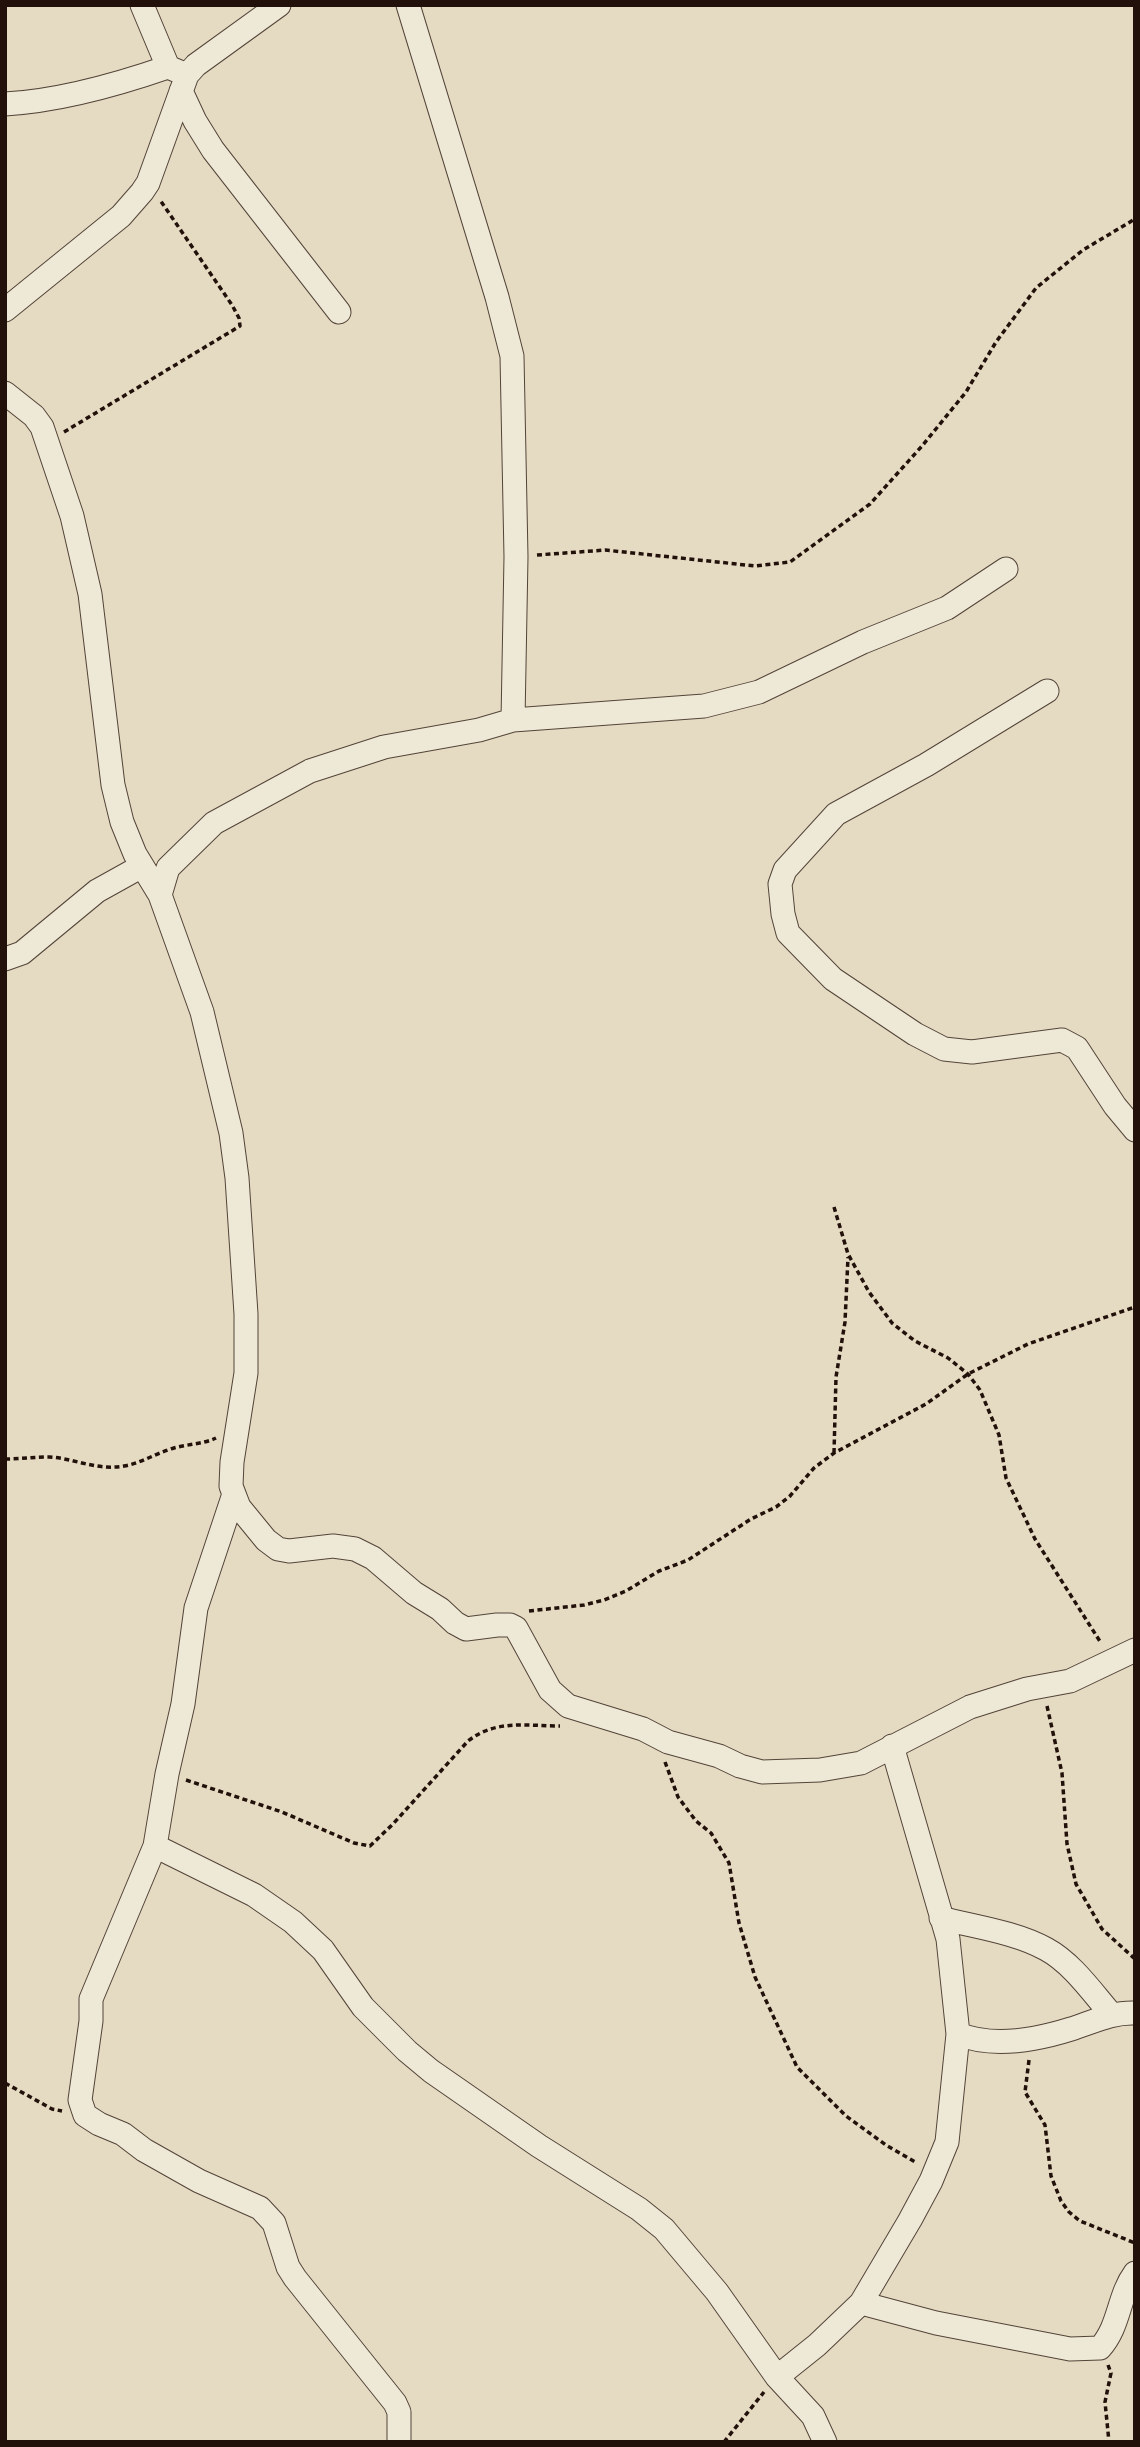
<!DOCTYPE html>
<html>
<head>
<meta charset="utf-8">
<style>
  body { margin:0 }
  #map { position:relative; width:1140px; height:2447px; overflow:hidden; background:#e5dbc2; font-family:"IM FELL French Canon",serif }
  canvas { display:block }
  .frame { position:absolute; inset:0; border:7px solid #22110a; pointer-events:none }
</style>
</head>
<body>
<div id="map">
<canvas width="1140" height="2447"></canvas>
<div class="frame"></div>
</div>
<script>
const c = document.querySelector('canvas').getContext('2d');
c.lineJoin = 'round';
function trace(path, color, width, dash) { c.strokeStyle = color; c.lineWidth = width; c.lineCap = dash ? 'butt' : 'round'; c.setLineDash(dash || []); c.stroke(path); }
const path = new Path2D(`
  M64,432L240,326L239,318L232,305L160,200
  M537,555L605,550L755,566L790,562L870,504L922,446L966,392L996,342L1036,288L1083,250L1135,219
  M834,1207L848,1254L869,1292L892,1323L915,1341L948,1358L968,1374L980,1390L999,1435L1006,1478L1035,1539L1101,1643
  M834,1453L836,1377L845,1322L848,1257
  M5,1459C20,1459 34,1457 49,1457C74,1458 96,1471 124,1466C142,1463 156,1453 174,1448C188,1444 204,1444 216,1438
  M529,1611L584,1605L604,1600L626,1591L659,1571L688,1560L751,1519L776,1507L790,1496L814,1468L834,1453L926,1404L968,1374L1028,1344L1135,1307
  M1047,1706L1062,1773L1067,1844L1076,1884L1102,1929L1135,1959
  M665,1762L678,1797L696,1821L711,1833L729,1863L739,1923L755,1977L797,2067L846,2116L886,2145L917,2163
  M186,1780L282,1812L354,1843L370,1846L393,1824L468,1741C496,1719 527,1726 560,1726
  M1029,2060L1025,2092L1045,2125L1051,2176L1061,2201L1069,2212L1080,2221L1135,2243
  M5,2083L52,2109L62,2111
  M1108,2365L1111,2373L1105,2402L1109,2442
  M724,2442L764,2392`);
const street = new Path2D(`
  M142,5L168,67
  M408,5L497,297L512,356L516,557L513,720
  M181,91L195,121L213,150L339,312
  M5,104C60,101 116,85 168,67L187,75
  M5,310L121,216L142,192L148,183L187,75L196,65L279,5
  M5,393L34,416L42,427L72,516L90,594L113,785L122,822L135,854L160,895L202,1012L231,1133L237,1178L246,1314V1373L232,1462L231,1486L234,1494L239,1507L266,1540L278,1549L289,1551L333,1546L355,1549L373,1558L414,1593L440,1609L455,1623L466,1629L497,1625H510L516,1628L550,1690L568,1706L643,1729L668,1742L719,1756L740,1766L762,1772L820,1770L861,1763L970,1707L1027,1689L1070,1681L1135,1650
  M1047,691L926,765L836,814L785,870L780,884L783,914L788,933L833,979L915,1034L944,1049L972,1052L1062,1040L1077,1048L1115,1106L1135,1130
  M160,895L168,868L214,823L310,771L384,747L479,730L513,720L704,706L759,692L863,642L947,608L1006,569
  M5,959L22,953L97,891L142,866
  M234,1494L196,1608L183,1704L167,1774L155,1846L91,1999V2021L80,2100L85,2115L99,2124L123,2134L144,2150L199,2181L260,2208L274,2223L288,2267L295,2278L395,2403L399,2412V2442
  M155,1846L254,1895L293,1922L323,1950L363,2007L407,2051L431,2071L539,2146L639,2209L664,2229L717,2292L777,2377L813,2416L825,2442
  M941,1918C975,1927 1015,1932 1046,1949C1072,1963 1092,1992 1111,2014
  M958,2034C993,2048 1036,2040 1071,2029C1093,2022 1112,2012 1135,2013
  M861,2303L936,2323L1070,2349L1100,2348C1120,2326 1118,2296 1135,2273
  M777,2377L817,2345L861,2303L910,2220L931,2181L947,2142L958,2034L948,1939L892,1746`);
trace(street, '#534438', 25);
trace(path, '#22110a', 3.5, [5, 3.5]);
trace(street, '#eee8d7', 23);
</script>
</body>
</html>
